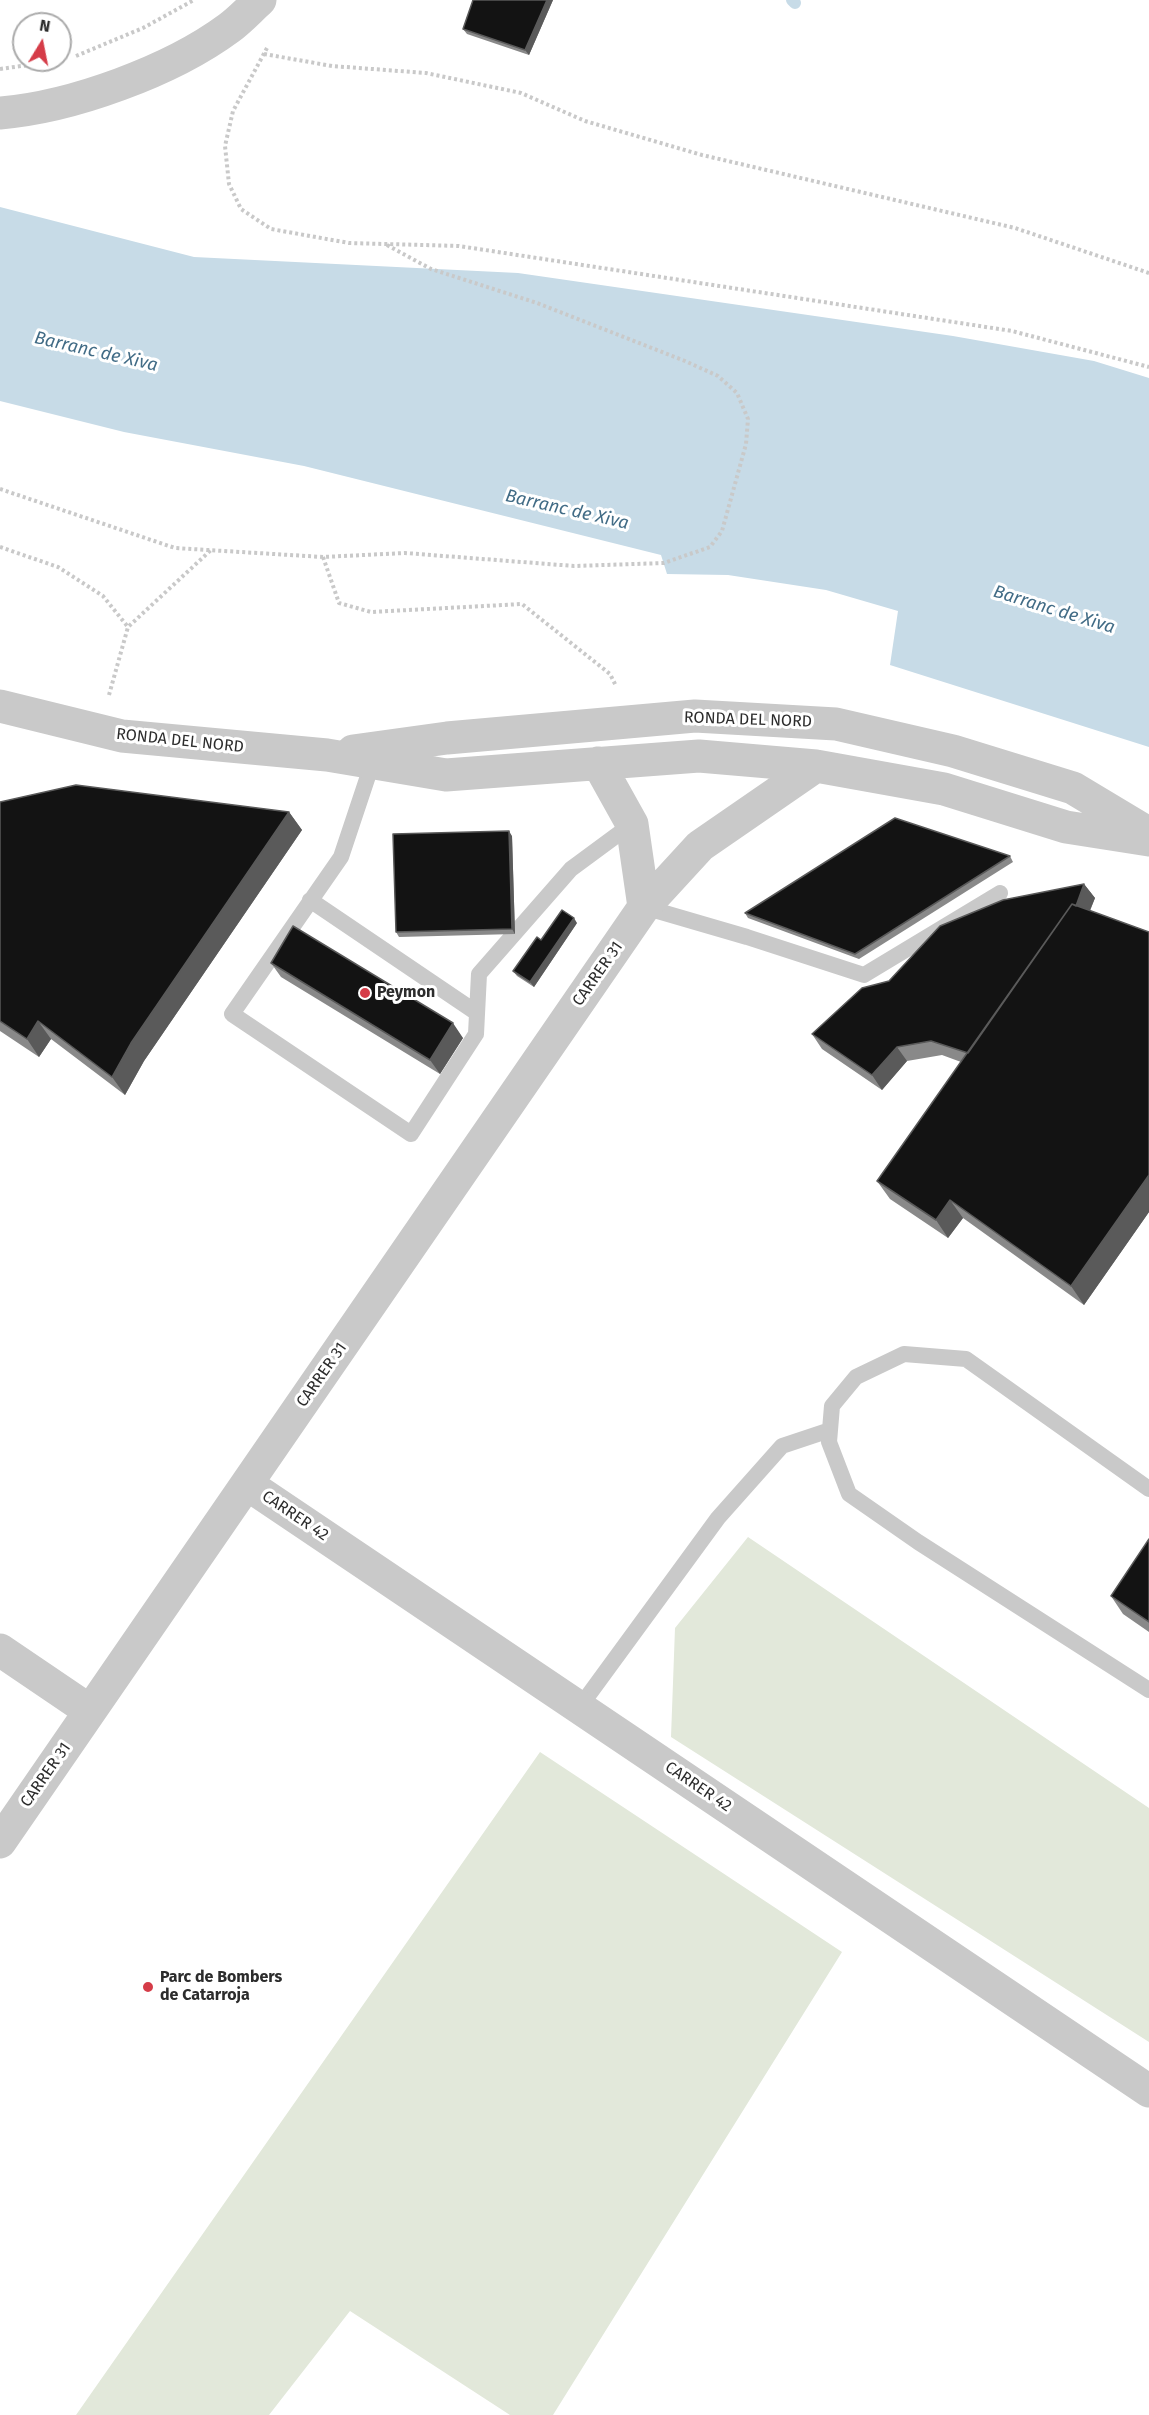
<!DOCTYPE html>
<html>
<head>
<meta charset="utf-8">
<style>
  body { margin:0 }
  #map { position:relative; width:1149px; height:2415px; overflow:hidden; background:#fff; font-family:"Fira Sans",sans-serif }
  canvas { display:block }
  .north { position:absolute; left:12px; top:12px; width:60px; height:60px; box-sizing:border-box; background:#fff; border:2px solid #ababab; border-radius:50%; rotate:10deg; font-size:16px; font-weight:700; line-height:24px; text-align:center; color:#2c2c2c }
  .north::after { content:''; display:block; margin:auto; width:21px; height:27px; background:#d53c48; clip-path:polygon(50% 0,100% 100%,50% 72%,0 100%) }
</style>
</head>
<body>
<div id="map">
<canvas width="1149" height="2415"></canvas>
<div class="north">N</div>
</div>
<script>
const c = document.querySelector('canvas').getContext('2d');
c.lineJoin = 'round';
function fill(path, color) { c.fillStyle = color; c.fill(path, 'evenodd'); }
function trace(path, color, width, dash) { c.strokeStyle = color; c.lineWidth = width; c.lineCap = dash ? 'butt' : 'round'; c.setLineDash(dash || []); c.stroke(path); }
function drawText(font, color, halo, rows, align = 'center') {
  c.font = font + ' "Fira Sans",sans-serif'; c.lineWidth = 6; c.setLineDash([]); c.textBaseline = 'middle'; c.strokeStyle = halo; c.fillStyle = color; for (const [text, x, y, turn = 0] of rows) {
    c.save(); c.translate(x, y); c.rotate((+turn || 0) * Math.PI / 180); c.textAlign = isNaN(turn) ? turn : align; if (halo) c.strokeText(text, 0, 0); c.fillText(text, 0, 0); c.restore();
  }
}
const green = new Path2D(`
  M748,1537L1149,1808V2042L671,1737L675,1628Z
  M540,1752L842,1952L553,2415H510L350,2311L269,2415H76Z`);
const water = new Path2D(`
  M0,207L194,257L518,273L953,336L1094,361L1149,378V747L890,665L898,611L826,590L728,575L667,574L661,555L304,466L124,432L0,401Z`);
const stream = new Path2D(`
  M792,0L795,3`);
const path = new Path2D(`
  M267,48L233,111L225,146L229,184L241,209L271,229L349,243L459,246L1012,331L1149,367
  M264,54L332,66L426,73L521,93L585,121L702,155L1015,228L1149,273
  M76,56L143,28L194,0
  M0,69L57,61
  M0,489L175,548L323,557L405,553L574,566L664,563L710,547L722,531L746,444L748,419L737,393L718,376L685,361L537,303L431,269L385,244
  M0,547L58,567L103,596L128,627
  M323,557L339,603L371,612L522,604L610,674L616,686
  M109,695L128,627L211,550`);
const lane = new Path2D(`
  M372,764L341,857L232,1014L411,1134L476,1034L479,974L571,869L632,824
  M310,900L477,1013
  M644,907L747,937L864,975L1000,893
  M1149,1489L966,1359L904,1354L856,1377L832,1406L829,1442L849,1494L918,1542L1149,1690
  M579,1708L718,1518L782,1446L830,1430`);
const street = new Path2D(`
  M0,113C72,107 171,71 229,28C240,20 250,9 260,0
  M0,706L122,736L327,755L446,775L699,756L816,766L944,789L1066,827L1149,840
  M353,751L447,738L695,716L836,724L953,751L1073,788L1148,833
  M598,763L632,824L644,907
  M247,1484L1149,2091
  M0,1650L90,1711
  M0,1842L644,907L700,846L816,766`);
const wall = new Path2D(`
  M473,0H553L529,55L467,34L463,29Z
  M0,802L289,812L302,830L144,1061L125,1095L51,1039L39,1057L0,1031Z
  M512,836L515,934L399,937L396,932Z
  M1010,856L1013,862L859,959L748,918L745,913Z
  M1084,884L1095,898L1090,911L1149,932V1212L1084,1305L963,1218L948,1238L890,1199L877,1181L961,1062L942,1055L907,1061L882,1090L822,1049L812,1034L889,981Z
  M577,923L534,987L517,976L513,971L541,940Z
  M271,963L463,1038L440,1074L281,977Z
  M1149,1539V1632L1123,1614L1111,1596Z`);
const shadedWall = new Path2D(`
  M547,0H553L529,55L525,50Z
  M289,812L302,830L144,1061L125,1095L112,1077L131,1043Z
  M509,831L512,836L515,934L512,929Z
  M1084,884L1095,898L1085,922L1075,908Z
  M574,918L577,923L534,987L530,982Z
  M38,1021L51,1039L39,1057L27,1039Z
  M453,1023L463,1038L440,1074L430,1060Z
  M897,1047L907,1061L882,1090L872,1075Z
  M1149,1175V1212L1084,1305L1071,1286Z
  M950,1200L963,1218L948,1238L936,1220Z`);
const building = new Path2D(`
  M473,0H547L525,50L463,29Z
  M76,785L289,812L131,1043L112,1077L38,1021L27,1039L0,1021V802Z
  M895,818L1010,856L855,954L745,913Z
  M509,831L512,929L396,932L393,834Z
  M1084,884L1076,906L1072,904L968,1053L931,1041L897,1047L872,1075L812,1034L862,988L889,981L940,926L1003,900Z
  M1072,904L1149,932V1175L1071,1286L950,1200L936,1220L877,1181Z
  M562,910L574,918L530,982L513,971L537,937L541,940Z
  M293,926L453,1023L430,1060L271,963Z
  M1149,1539V1622L1111,1596Z`);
const markers = [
  [365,993,6,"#d53c48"],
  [148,1987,6,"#d53c48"]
];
const streetNames = [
  ["RONDA DEL NORD",748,720,2],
  ["RONDA DEL NORD",180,741,6],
  ["CARRER 31",598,974,-55],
  ["CARRER 31",322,1375,-55],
  ["CARRER 42",295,1516,34],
  ["CARRER 31",46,1775,-55],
  ["CARRER 42",698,1787,34]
];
const poiNames = [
  ["Peymon",377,993],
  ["Parc de Bombers",160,1978],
  ["de Catarroja",160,1996]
];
const waterNames = [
  ["Barranc de Xiva",96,352,13],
  ["Barranc de Xiva",567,510,13],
  ["Barranc de Xiva",1054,610,17]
];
fill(green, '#e2e8da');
fill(water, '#c7dbe7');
trace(stream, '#c7dbe7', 12);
trace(path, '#c9c9c9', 4, [3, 3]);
trace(lane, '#c9c9c9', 16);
trace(street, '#c9c9c9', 33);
fill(wall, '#898989');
fill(shadedWall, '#5a5a5a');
fill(building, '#131313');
trace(building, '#5a5a5a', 1.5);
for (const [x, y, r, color] of markers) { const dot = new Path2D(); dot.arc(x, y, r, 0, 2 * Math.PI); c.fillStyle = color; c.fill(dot); trace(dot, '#fff', 2); }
drawText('16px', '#2c2c2c', '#fff', streetNames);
drawText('bold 16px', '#2c2c2c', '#fff', poiNames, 'left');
drawText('italic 18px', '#426c86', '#fff', waterNames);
</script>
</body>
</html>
